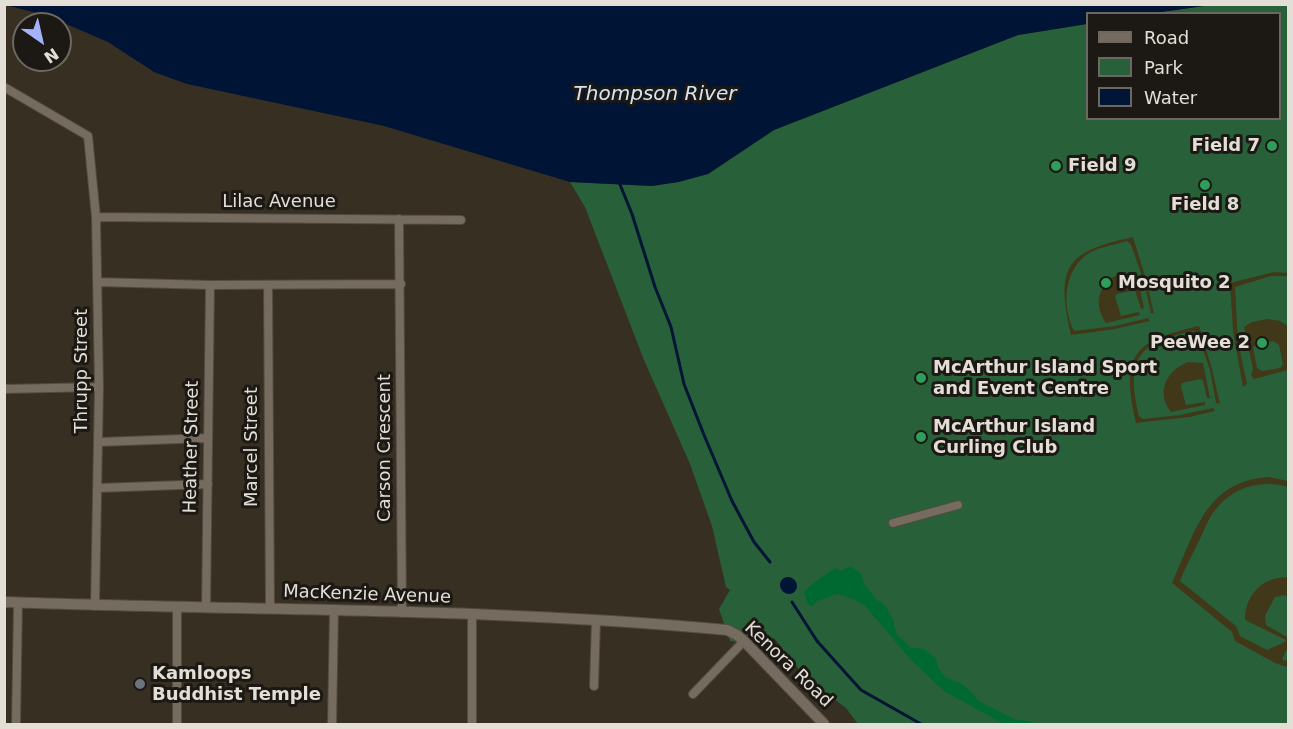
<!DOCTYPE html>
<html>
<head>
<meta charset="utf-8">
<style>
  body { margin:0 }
  #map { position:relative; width:1293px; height:729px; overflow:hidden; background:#382f23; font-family:"DejaVu Sans",sans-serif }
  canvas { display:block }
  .frame { position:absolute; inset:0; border:6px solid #e3ded6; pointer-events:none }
  .legend { position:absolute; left:1086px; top:12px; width:195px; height:108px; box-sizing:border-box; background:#1c1813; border:2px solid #6c6761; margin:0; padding:8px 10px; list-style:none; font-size:18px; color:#e3ded6 }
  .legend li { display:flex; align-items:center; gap:12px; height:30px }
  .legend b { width:30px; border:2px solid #6c6761 }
  .north { position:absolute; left:12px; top:12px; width:60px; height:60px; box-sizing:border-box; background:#1c1813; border:2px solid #6c6761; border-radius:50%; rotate:146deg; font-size:16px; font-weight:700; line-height:24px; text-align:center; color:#e3ded6 }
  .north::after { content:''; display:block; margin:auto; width:21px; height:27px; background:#a4b2fc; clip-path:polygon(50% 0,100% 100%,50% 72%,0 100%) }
</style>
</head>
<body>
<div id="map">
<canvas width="1293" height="729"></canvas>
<div class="frame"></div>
<ul class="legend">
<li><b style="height:8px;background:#756b5e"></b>Road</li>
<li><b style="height:16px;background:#286139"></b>Park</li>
<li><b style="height:16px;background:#001435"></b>Water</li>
</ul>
<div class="north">N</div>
</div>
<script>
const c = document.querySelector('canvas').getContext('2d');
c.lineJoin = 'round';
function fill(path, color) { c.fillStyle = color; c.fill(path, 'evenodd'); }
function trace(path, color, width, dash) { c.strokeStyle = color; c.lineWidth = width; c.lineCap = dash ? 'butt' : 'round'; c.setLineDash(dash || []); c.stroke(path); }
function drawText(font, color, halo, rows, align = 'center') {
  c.font = font + ' "DejaVu Sans",sans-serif'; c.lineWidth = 6; c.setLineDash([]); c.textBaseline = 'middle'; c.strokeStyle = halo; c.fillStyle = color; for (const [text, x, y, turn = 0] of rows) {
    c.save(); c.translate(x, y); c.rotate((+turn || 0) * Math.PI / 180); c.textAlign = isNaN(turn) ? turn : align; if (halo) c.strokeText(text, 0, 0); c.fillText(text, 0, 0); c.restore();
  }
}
const green = new Path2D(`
  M1211,5H1288V724H858L846,708L805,677L774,638L764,645L730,641L719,609L730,590L726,587L712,526L690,464L644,360L585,207L570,182L652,186L708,174L774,130L1018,35L1087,24L1088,118H1280V14L1154,13Z`);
const forest = new Path2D(`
  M851,566L861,574L865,585L877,600L884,604L892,617L897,635L910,647L924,649L936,658L938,668L945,677L964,685L979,701L1016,720L1030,721L1034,724H1004L944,691L912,661L864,605L853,599L837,594L818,601L811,607L807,603L804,592L812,584L835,568L841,571Z`);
const sand = new Path2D(`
  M1133,237L1146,279L1154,314L1151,313L1144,282L1131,245L1127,241C1115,245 1103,246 1091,252C1064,267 1061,305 1074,331L1115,326L1148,318L1150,321L1115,329L1071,335C1056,267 1064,252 1133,237Z
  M1274,272L1288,273V276H1271L1235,287L1238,342L1247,384L1243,387L1233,331L1230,283Z
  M1122,273L1137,274L1144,308L1141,309L1135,290L1117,294L1115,296L1121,316L1139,312L1140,315L1106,323C1092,303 1099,281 1122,273Z
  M1267,319L1280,321L1288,326V370L1254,379L1251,375L1253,369L1244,327L1252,322ZM1273,341L1279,345L1283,364L1280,368L1262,371L1257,368L1253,347Z
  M1199,326L1212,369L1220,404L1216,403L1210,370L1197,333L1194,331C1136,342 1126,360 1139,416L1143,419L1180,415L1213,408L1215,411L1189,417L1136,423C1121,355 1132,341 1199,326Z
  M1188,362L1203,363L1210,398H1207L1203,381L1201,379L1182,383L1181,387L1186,405L1205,402V405L1171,412C1155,392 1167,370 1188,362Z
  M1269,477L1288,481V487C1262,479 1233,487 1216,509C1208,518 1204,532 1198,543C1192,555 1185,568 1180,581L1236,626L1240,636L1267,650L1285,642L1286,640L1245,620C1245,594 1263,577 1288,577V597L1284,595L1275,597L1265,616L1266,625L1287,637L1288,636V647L1282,659L1285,661L1288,660L1287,667L1275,663L1235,641L1232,632L1172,583C1195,533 1205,481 1269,477Z`);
const water = new Path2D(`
  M5,5H1211L1154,13L1088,14L1087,24L1018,35L774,130L708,174L679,182L652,186L570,182L384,126L187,84L154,72L108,42L45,15Z`);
const stream = new Path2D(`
  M619,182L632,214L655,287L671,327L684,384L704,435L732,501L754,542L770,562
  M792,602L817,641L861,690L921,724`);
const river = new Path2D(`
  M788,585L789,586`);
const minor = new Path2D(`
  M4,87L88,136L96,217L99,387L95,606
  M96,217L461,220
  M399,219L402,613
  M97,282L210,285L401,284
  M268,285L270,609
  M4,389L99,387
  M99,442L208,438
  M98,488L208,484
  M893,523L958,505
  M177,607V724
  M206,608L210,285
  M594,686L596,620
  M693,694L744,641
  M16,724L18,603
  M332,724L334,610
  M472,724V615`);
const tertiary = new Path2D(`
  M4,602C245,611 487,607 727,630L737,635L744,641L824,724`);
const markers = [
  [1272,146,6,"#2e9e5b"],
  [1056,166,6,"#2e9e5b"],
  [1205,185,6,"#2e9e5b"],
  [1106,283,6,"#2e9e5b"],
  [1262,343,6,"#2e9e5b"],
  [921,378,6,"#2e9e5b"],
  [921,437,6,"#2e9e5b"],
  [140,684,6,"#6b7280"]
];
const poiNames = [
  ["Field 7",1260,146,"right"],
  ["Field 9",1068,166],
  ["Field 8",1205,205,"center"],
  ["Mosquito 2",1118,283],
  ["PeeWee 2",1250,343,"right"],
  ["McArthur Island Sport",933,368],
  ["and Event Centre",933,389],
  ["McArthur Island",933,427],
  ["Curling Club",933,448],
  ["Kamloops",152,674],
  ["Buddhist Temple",152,695]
];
const streetNames = [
  ["Lilac Avenue",279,202],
  ["Thrupp Street",82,371,-90],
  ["Heather Street",192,447,-89],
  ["Marcel Street",252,447,-90],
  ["Carson Crescent",385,448,-90],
  ["MacKenzie Avenue",367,595,2],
  ["Kenora Road",788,665,44]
];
const waterNames = [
  ["Thompson River",655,95]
];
fill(green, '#286139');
fill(forest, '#006931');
fill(sand, '#403818');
fill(water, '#001435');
trace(stream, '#001435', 3);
trace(river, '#001435', 16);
trace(minor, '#524b41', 10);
trace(tertiary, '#524b41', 12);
trace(minor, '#756b5e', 8);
trace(tertiary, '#756b5e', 10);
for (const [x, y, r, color] of markers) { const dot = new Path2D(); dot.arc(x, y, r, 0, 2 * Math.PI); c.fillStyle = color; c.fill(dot); trace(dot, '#1c1813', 2); }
drawText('bold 18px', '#e3ded6', '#1c1813', poiNames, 'left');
drawText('18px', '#e3ded6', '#1c1813', streetNames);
drawText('italic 20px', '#d5e5f7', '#1c1813', waterNames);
</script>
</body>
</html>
